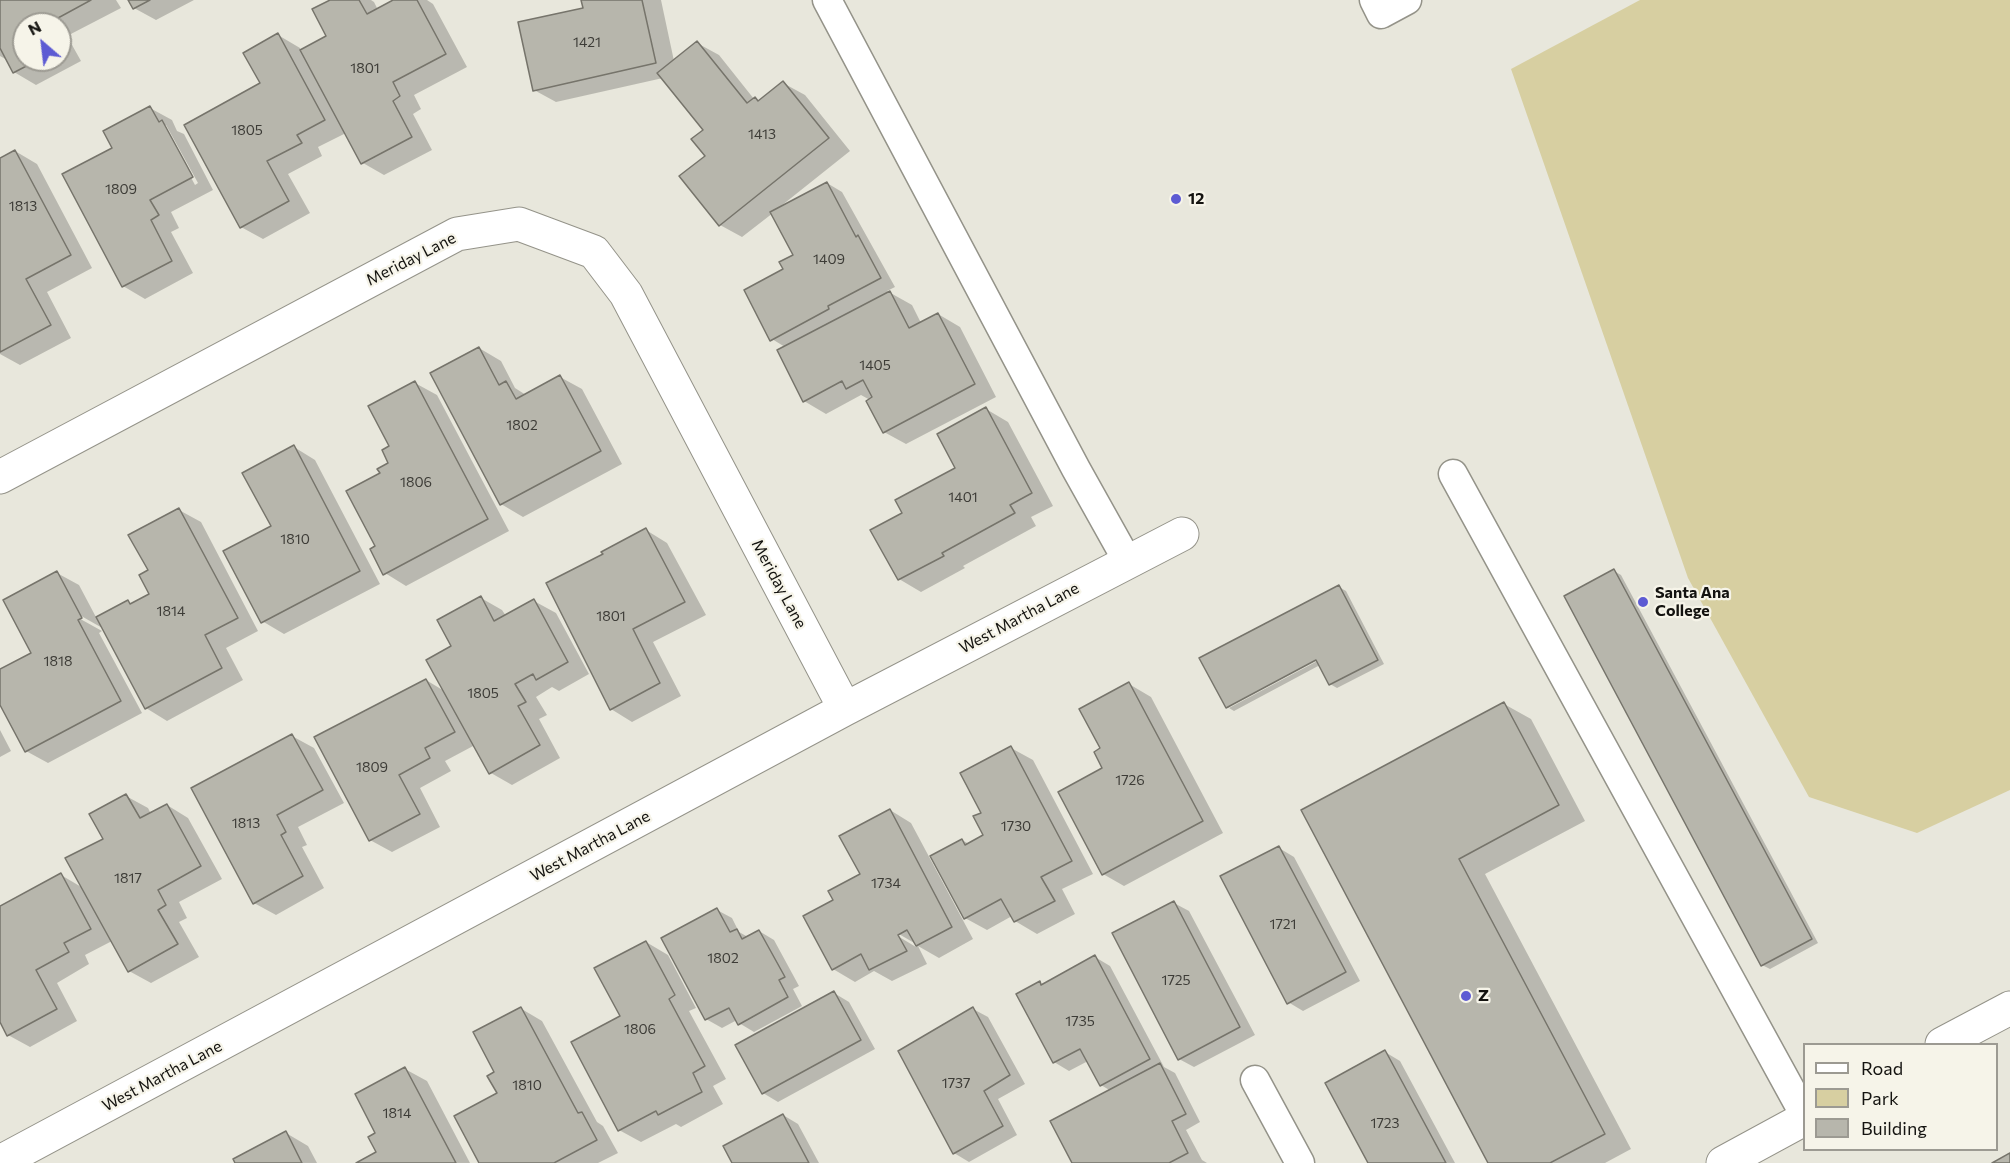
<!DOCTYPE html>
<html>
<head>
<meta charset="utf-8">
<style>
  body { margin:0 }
  #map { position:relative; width:2010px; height:1163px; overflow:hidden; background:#e8e7dc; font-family:Commissioner,sans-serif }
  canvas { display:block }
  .legend { position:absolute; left:1803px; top:1043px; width:195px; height:108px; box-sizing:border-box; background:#f6f4e9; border:2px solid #9c9a92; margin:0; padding:8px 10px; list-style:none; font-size:18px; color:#141310 }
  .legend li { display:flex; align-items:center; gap:12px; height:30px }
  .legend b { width:30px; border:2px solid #9c9a92 }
  .north { position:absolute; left:12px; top:12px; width:60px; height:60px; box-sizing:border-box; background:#f6f4e9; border:2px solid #9c9a92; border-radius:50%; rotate:332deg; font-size:16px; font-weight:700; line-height:24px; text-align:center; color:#141310 }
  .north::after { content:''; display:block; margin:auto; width:21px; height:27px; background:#5d5bd3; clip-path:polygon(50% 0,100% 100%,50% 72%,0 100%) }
</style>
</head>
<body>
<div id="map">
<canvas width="2010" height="1163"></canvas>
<ul class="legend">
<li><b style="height:8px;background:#fff"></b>Road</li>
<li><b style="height:16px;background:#d7cfa1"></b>Park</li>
<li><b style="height:16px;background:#b7b6ac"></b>Building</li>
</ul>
<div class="north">N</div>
</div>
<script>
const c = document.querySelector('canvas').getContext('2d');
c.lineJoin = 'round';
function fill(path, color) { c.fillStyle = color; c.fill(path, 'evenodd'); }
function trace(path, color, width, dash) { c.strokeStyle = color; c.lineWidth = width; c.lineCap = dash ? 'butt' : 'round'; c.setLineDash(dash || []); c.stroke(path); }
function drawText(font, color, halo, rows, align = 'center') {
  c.font = font + ' Commissioner,sans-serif'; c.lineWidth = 4.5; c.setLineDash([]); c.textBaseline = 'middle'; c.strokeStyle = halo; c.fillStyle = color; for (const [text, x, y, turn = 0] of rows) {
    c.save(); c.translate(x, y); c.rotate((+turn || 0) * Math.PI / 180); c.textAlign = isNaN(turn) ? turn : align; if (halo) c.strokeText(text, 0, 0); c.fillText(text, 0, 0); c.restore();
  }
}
const green = new Path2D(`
  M1640,0H2010V790L1917,833L1809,797L1688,578L1511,69Z`);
const shadow = new Path2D(`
  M0,0H116L121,8L67,36L81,61L36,85L14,72L9,61L0,56ZM24,24H60V60H24Z
  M130,0H194L156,20L134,8Z
  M333,0H371L374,2L378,10L396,0H427L433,4L467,67L414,95L421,109L413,114L432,150L384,175L363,163L346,133L318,147L322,156L288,174L310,213L263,239L241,227L262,84L278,35L300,48L301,51L328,36Z
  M582,0H661L674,61L697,43L719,55L754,99L760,101L783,83L805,95L850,151L781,206L782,207L827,183L842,192L895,287L887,291L912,305L921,323L938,314L960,327L996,397L906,444L884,432L870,400L861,395L826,414L804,401L785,347L772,339L785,270L795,256L773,213L742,237L720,225L707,157L705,130L663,78L556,102L534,90L584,9Z
  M150,108L172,120L177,131L184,134L213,190L171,212L179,228L171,232L193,273L145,299L123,286L114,149ZM163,125H166L198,183L195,185Z
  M15,151L37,164L92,268L47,292L71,338L20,365L0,354V159Z
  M479,348L501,361L515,388L526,395L560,377L582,389L622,464L523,517L501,504Z
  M415,383L437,395L509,531L406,586L385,573L377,547L382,474L390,463L391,447Z
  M986,409L1008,422L1053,506L1031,517L1036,526L963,566L965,568L921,592L899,579L957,469Z
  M294,447L315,460L380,584L284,634L262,621L273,527Z
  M179,510L201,522L258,631L226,648L243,680L167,721L146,708L104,629L76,613L75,616L102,631L99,633L142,713L48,763L26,751L0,701V671L33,653L57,573L79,585L97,619L128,602L133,604L151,594L150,571Z
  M646,530L667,543L706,615L653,642L681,696L632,722L611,709L605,555Z
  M1614,571L1621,575L1818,943L1770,969L1762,965Z
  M1339,587L1346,591L1384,664L1337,688L1330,684L1320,665L1234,711L1229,708L1323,658L1322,655L1229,705V708L1227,707L1201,659Z
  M481,598L502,610L506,616L534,601L556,613L589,674L559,691L552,687L536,697L547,715L539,719L560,758L512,785L491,773L475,745L445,761L451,771L420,788L440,827L392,852L370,840L426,680L446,692L453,646Z
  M1129,684L1151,697L1223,833L1124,886L1103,874L1104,769L1102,749Z
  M1504,704L1531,719L1585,821L1485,874L1631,1149L1605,1163H1489L1303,811Z
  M0,730L11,751L0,757Z
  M292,736L314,748L344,803L298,827L307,845L302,847L324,888L276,915L254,903Z
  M1011,748L1033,760L1093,874L1062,889L1075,914L1037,934L1015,921L1012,916L987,930L965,918L962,840L969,844L985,836L983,814Z
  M126,796L148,808L151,814L167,805L188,818L222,879L179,902L187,918L179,922L199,957L151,983L129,971L112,941L85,955L89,964L57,983L77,1021L30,1047L8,1035L0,1019V908L61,875L83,888Z
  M890,810L911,823L973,939L939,958L918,946L927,964L892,981L874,971L855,982L833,969L835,900L862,875ZM892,930L916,944V947L891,932Z
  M1279,848L1294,857L1360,981L1303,1011L1288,1002Z
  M1174,903L1189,911L1255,1035L1194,1067L1179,1059Z
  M717,910L732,918L739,932L748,937L759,931L774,940L799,986L793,989L802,1006L754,1032L739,1023L737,1020L722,1028L706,1019L663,938Z
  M646,942L668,955L696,1008L689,1011L726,1079L713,1086L723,1104L681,1127L676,1124L641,1142L619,1130L622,1017Z
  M1095,957L1110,966L1164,1067L1175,1073L1200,1122L1186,1130L1202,1160L1207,1163H1074L1111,1091L1101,1085L1088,1061L1069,1071L1054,1062L1039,983L1044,985Z
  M834,993L849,1002L875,1049L778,1102L763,1093Z
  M520,1008L542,1021L597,1122L603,1126L618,1153L598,1163H481L499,1094L496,1073Z
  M973,1009L988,1017L1025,1084L998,1099L1017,1135L969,1162L954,1153Z
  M1385,1052L1400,1061L1455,1163H1369Z
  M405,1069L427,1081L470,1163H359L378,1153L377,1133Z
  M783,1115L798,1124L819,1163H733Z
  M286,1133L308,1146L317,1163H237Z`);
const building = new Path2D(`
  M0,0H91L47,24H24V60H38L13,73L0,48Z
  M128,0H150L133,9Z
  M330,0H359L367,14L393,0H417L446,54L393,82L400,96L393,101L412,137L361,164L300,50L326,36L312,9Z
  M581,0H642L656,63L533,91L518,22L583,8Z
  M278,33L325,120L297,135L302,143L267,161L289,201L240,228L184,125L260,83L243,53Z
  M697,41L747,103L755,97L758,101L783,81L829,138L719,226L679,176L705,156L691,139L703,130L657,73Z
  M150,106L159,122L162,120L193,177L150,200L159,215L151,220L172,261L122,287L62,174L112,148L103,131Z
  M15,150L71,255L26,279L51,325L0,352V158Z
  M827,182L856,237L858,235L881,278L828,306L829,309L770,341L744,290L783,269L779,262L793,255L770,212Z
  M890,291L909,328L938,313L975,384L883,433L866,401L872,397L863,380L846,389L842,381L803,402L777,350Z
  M479,347L499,385L506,381L516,399L560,375L601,451L500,505L430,373Z
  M415,381L488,519L383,575L370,549L375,546L346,491L380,473L377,469L388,463L382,450L389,446L368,406Z
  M986,407L1032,493L1010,505L1015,513L942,553L944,556L898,580L870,530L902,513L895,500L955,468L937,434Z
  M294,445L360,571L261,623L223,551L271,526L242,473Z
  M179,508L238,618L205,635L222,668L145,709L96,617L128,600L130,604L149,594L139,575L148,570L128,535Z
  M646,528L685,602L633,629L660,683L610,710L546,583L603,554L601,552Z
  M1614,569L1812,939L1761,966L1564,596Z
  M57,571L82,618L78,620L121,701L25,752L0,705V669L31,653L3,600Z
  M1339,585L1378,660L1329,685L1316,660L1226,708L1199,658Z
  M481,596L494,621L534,599L568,662L536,680L533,674L515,684L526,702L518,706L540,745L489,774L426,660L451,646L437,620Z
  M426,679L455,732L425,748L430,758L399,775L420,814L369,841L314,737Z
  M1129,682L1203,821L1102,875L1058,792L1102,768L1094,752L1100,748L1079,709Z
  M1504,702L1559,805L1459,859L1605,1134L1550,1163H1488L1301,810Z
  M292,734L323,790L277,815L286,832L281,835L303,876L253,904L191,788Z
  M1011,746L1072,861L1041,877L1055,901L1014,922L1001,899L964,919L930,856L962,839L965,845L983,835L973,816L981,813L960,773Z
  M126,794L140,818L167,804L201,866L158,890L166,905L158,910L178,944L128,972L65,858L103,839L89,814Z
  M890,809L952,927L916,946L907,930L898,935L907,951L869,970L861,954L832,970L803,916L833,900L828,891L860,874L839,836Z
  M1279,846L1346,972L1287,1004L1220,876Z
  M61,873L91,929L64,943L69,952L36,970L57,1009L7,1036L0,1022V906Z
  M1174,901L1240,1027L1178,1060L1112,933Z
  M717,908L730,932L737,929L742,939L759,930L785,977L779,980L788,997L738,1025L729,1008L705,1020L661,938Z
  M646,941L675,995L669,999L705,1066L693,1073L702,1092L658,1115L656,1111L618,1131L571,1042L620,1016L594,968Z
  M1095,955L1150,1059L1100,1086L1080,1049L1053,1063L1016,994L1040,981L1041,985Z
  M834,991L861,1040L762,1094L735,1045Z
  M521,1007L578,1113L582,1112L597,1140L554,1163H479L454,1116L497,1093L487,1076L494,1072L473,1032Z
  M973,1007L1010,1075L984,1091L1003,1126L953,1154L898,1051Z
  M1385,1050L1446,1163H1368L1325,1083Z
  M1160,1063L1186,1114L1172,1121L1188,1153L1169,1163H1072L1050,1121Z
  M405,1067L456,1163H356L376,1152L368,1137L375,1133L355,1094Z
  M783,1114L809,1163H732L723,1146Z
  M286,1131L302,1163H235L233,1159Z
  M2010,1153V1163H1992Z`);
const lane = new Path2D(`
  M827,0L1076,469L1128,562
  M1374,0L1381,14L1407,0
  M1453,474L1804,1114
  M1255,1080L1300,1163`);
const street = new Path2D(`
  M0,477L457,234L519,224L594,252L626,294L845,709
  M0,1162L845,709L1182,534`);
const secondary = new Path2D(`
  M1942,1044L2010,1008
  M1723,1163L1804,1119`);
const markers = [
  [1176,199,6,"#5d5bd3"],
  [1643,602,6,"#5d5bd3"],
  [1466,996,6,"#5d5bd3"]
];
const numberNames = [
  ["1421",587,42],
  ["1801",365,68],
  ["1805",247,130],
  ["1413",762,134],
  ["1809",121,189],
  ["1813",23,206],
  ["1409",829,259],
  ["1405",875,365],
  ["1802",522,425],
  ["1806",416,482],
  ["1401",963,497],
  ["1810",295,539],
  ["1814",171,611],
  ["1801",611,616],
  ["1818",58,661],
  ["1805",483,693],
  ["1809",372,767],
  ["1726",1130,780],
  ["1813",246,823],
  ["1730",1016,826],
  ["1817",128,878],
  ["1734",886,883],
  ["1721",1283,924],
  ["1802",723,958],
  ["1725",1176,980],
  ["1735",1080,1021],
  ["1806",640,1029],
  ["1737",956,1083],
  ["1810",527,1085],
  ["1814",397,1113],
  ["1723",1385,1123]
];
const poiNames = [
  ["12",1188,199],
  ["Santa Ana",1655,593],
  ["College",1655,611],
  ["Z",1478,996]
];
const streetNames = [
  ["Meriday Lane",411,259,-27],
  ["Meriday Lane",779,584,62],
  ["West Martha Lane",1019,618,-28],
  ["West Martha Lane",590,846,-28],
  ["West Martha Lane",162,1076,-28]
];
fill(green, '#d7cfa1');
fill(shadow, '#0003');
fill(building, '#b7b6ac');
trace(building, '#76746b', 1.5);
trace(lane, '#949389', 31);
trace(street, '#949389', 35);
trace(secondary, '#949389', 35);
trace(lane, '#fff', 28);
trace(street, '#fff', 33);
trace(secondary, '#fff', 33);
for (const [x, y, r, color] of markers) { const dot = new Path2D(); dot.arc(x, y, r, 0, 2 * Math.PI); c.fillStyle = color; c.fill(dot); trace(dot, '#f6f4e9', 2); }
drawText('14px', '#3d3c37', null, numberNames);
drawText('bold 16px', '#141310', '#f6f4e9', poiNames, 'left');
drawText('16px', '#141310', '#f6f4e9', streetNames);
</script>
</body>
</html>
